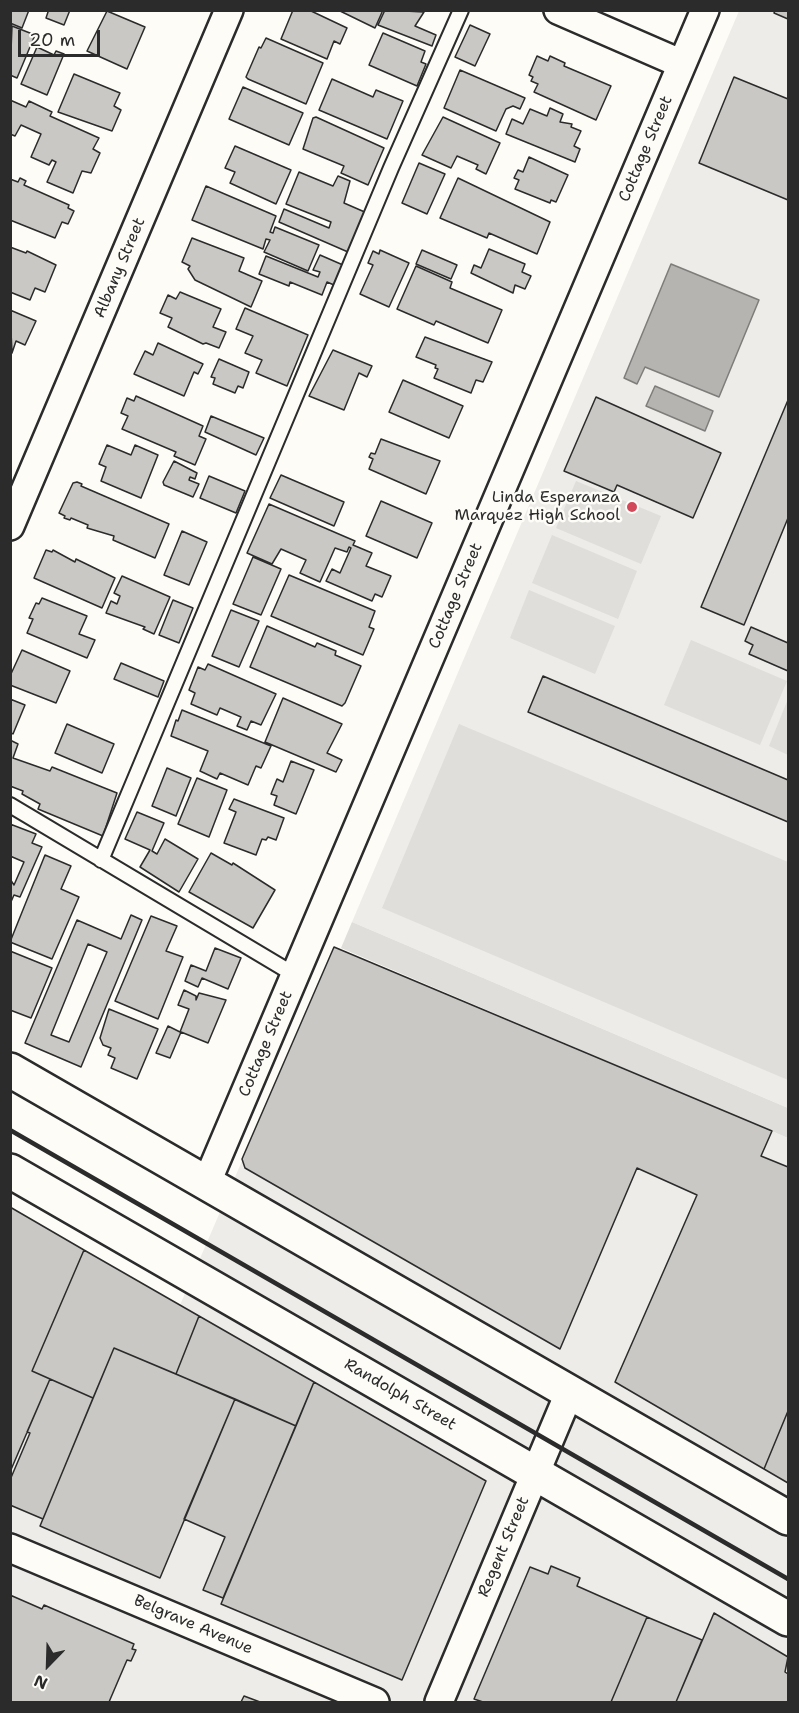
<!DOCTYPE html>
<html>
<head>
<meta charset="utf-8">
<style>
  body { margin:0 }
  #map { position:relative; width:799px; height:1713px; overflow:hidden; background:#fdfcf7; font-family:"Shantell Sans",sans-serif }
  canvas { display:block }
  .frame { position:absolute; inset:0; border:12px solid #2b2b2b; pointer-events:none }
  .north { position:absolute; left:18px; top:1635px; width:60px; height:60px; -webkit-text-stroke:4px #fdfcf7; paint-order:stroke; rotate:203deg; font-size:16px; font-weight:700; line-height:24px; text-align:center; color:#2b2b2b }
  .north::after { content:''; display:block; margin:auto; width:21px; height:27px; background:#2b2b2b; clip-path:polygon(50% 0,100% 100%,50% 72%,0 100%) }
  .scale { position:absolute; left:18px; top:30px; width:82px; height:27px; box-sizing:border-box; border:3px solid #2b2b2b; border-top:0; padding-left:8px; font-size:18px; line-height:21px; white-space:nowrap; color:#2b2b2b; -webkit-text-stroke:4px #fdfcf7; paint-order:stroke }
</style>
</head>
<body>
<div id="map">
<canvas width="799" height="1713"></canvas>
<div class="frame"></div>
<div class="north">N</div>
<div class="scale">20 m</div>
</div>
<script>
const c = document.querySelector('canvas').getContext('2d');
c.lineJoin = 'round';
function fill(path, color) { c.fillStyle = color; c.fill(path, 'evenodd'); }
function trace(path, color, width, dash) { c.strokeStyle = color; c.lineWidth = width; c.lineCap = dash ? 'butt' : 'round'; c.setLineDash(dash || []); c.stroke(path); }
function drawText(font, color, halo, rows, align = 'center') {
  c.font = font + ' "Shantell Sans",sans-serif'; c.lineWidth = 5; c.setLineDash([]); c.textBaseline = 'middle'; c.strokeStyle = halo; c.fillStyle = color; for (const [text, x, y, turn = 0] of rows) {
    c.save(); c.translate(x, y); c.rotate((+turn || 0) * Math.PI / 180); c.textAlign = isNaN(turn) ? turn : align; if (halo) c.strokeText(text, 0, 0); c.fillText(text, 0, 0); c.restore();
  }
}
const built = new Path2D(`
  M739,11H788V1108L352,922Z
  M334,947L788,1138V1702H11L10,1207L180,1305Z`);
const green = new Path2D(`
  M576,481L661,516L641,564L556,528Z
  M552,535L637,571L618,619L532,583Z
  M529,590L615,626L595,674L510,638Z
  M691,640L787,681L760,745L664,705Z
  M788,699V755L769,746Z
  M459,724L788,862V1080L382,908Z
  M352,922L788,1108V1138L341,948Z`);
const water = new Path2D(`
  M671,264L759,300L719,397L645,367L637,384L624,378Z
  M655,386L713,411L705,431L646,406Z`);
const building = new Path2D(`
  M10,10H29L22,28L10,23Z
  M46,10H70L64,25L46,18L48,12Z
  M293,10H309L347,28L340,44L334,41L327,59L281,39Z
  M338,10H383L375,28Z
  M385,10L424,12L415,26L436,35L432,46L378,25Z
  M775,10H788V19L774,13Z
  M107,11L145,27L127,69L87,51Z
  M470,25L490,34L475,66L455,57Z
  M12,26L35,35L17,78L10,75Z
  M383,33L425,51L421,62L426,64L417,86L369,65Z
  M266,38L323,63L306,104L248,79L246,77L259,47L261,48Z
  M37,47L54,55L56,51L64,54L47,95L21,84Z
  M537,56L548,61L550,56L565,63L564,66L611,86L596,120L534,92L538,84L531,81L533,77L529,75Z
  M460,70L525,98L520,109L513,106L506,109L496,131L444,108Z
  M74,74L120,93L114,106L121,110L112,131L58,112Z
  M734,77L788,99V200L699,163Z
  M332,79L373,97L376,90L403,101L387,139L319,110Z
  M243,87L303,113L289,145L229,119Z
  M10,100L26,107L29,101L52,112L50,116L99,138L93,149L100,153L91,173L82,171L73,193L47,182L56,162L52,160L49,165L31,157L41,134L21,125L15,136L10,134Z
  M550,108L563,114L560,122L572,124L571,127L581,131L574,146L580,149L575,162L506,134L512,119L523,124L530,109L547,116Z
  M316,117L384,148L368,185L341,173L344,166L303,149L313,118Z
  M443,117L500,143L486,174L476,169L478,165L457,156L451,168L422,155Z
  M235,146L291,170L276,204L230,183L235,172L225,168Z
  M529,157L568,175L556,202L551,200L550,203L515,189L519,180L514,178L518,170L523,172Z
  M419,163L445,174L427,214L402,203Z
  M299,172L333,186L338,176L350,181L344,203L367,213L348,252L279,222L284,209L329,228L331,222L286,204Z
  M20,178L26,181L24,185L69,205L68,208L74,211L68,224L62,222L55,238L10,220V179L18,182Z
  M458,178L550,222L537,254L489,233L487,238L440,218Z
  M206,186L276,216L270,232L273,233L275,227L319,245L308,271L264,252L270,240L266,239L263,249L192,220Z
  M192,238L244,258L239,271L262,281L251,307L195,280L188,269L190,266L182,262Z
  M10,247L26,253L27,251L56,265L45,292L35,288L30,300L10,292Z
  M489,249L525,264L522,272L531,276L525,289L515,285L513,293L471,273L474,265L481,268Z
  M380,250L409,263L389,307L360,294L373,265L368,263L373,251L379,254Z
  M422,250L457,265L451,279L416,264Z
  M320,255L343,265L334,285L327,282L322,295L290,282L289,286L259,274L266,256L318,277L320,272L313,270Z
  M416,266L452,282L450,288L502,310L488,343L436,321L434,325L397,309Z
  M180,292L221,309L213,327L226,332L219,348L206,343L203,344L168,327L172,318L160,313L168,295L176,299Z
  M245,308L308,335L287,386L256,373L262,360L245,353L253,336L236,329Z
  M10,310L36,321L25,345L16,341L12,353Z
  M425,337L492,362L483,382L476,380L471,393L434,378L438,369L435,368L436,365L416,357Z
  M158,343L203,364L198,374L194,372L184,396L134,374L145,351L153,355Z
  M333,350L372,366L367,377L359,373L344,410L309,396Z
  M219,359L249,372L243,388L238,386L235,393L213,384L215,378L211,377Z
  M403,380L463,406L449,438L389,412Z
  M136,396L203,426L199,436L206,439L195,465L174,456L176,452L122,429L128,416L121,413L127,398L134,401Z
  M596,397L721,453L693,518L617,485L614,492L564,471Z
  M788,400V518L744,625L701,607Z
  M211,416L264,438L256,455L205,432Z
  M381,439L440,461L426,494L369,469L373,459L369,457L371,453L375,454Z
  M107,445L131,455L135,445L158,455L141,498L101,481L106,467L99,464Z
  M174,461L197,473L195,479L190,477L189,480L199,484L193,497L164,485L163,482Z
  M281,475L344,502L334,526L270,498Z
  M209,476L245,491L236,513L200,498Z
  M77,482L82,484L81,486L169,524L155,558L113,540L114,536L87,528L88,525L71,518L70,520L64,518L65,516L59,513L73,483Z
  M381,501L432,523L417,558L366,536Z
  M269,504L355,541L353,545L372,553L366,566L391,576L382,597L375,594L372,601L326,581L332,569L340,573L351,548L349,547L347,552L335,548L320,582L300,573L306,560L281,549L272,564L247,553Z
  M182,531L207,542L189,585L164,575Z
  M46,550L52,552L53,550L75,562L76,559L115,578L102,608L34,578Z
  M253,557L281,569L261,615L233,604Z
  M289,575L375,611L369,627L374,629L363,655L271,616Z
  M122,576L170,597L154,634L143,629L145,627L106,613L111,601L117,604L120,596L114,593Z
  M42,598L87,616L79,634L95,640L87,658L27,633L33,619L29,618L36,603L39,604Z
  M173,600L193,608L179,643L159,635Z
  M231,610L259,621L239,667L212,656Z
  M267,626L315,647L317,643L336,651L335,655L361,666L345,703L342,706L250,667Z
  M751,627L788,643V671L749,654L753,645L745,641Z
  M22,650L70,671L56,703L10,685V676Z
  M121,663L164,681L158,697L114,679Z
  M208,664L276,694L261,725L251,721L247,730L237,726L241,717L220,708L217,715L191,704L195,693L189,690L198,667L205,670Z
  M543,676L788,780V822L528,712Z
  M283,698L342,724L327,753L342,760L336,772L265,742Z
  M10,699L25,705L13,734L10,732Z
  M182,710L271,746L261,768L256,766L248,785L220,773L217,779L200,771L208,751L171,736L176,720L178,721Z
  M67,724L114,744L102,773L55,753Z
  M10,740L18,744L13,758L50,771L52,767L117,793L103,836L38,809L40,804L22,794L23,791L10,786Z
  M291,761L314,770L296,814L274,805L277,796L271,794L277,779L283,782Z
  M167,768L191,778L176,816L152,806Z
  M197,778L227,790L209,837L178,824Z
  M234,799L284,818L276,840L268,837L266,840L262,839L256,855L224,843L236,812L229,809Z
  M137,812L164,823L152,851L157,854L165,839L198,859L179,892L140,867L150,850L125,839Z
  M10,824L36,834L32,843L42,847L20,897L14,895L10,904V879L14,885L24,862L10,856Z
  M211,853L232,865L233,863L275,890L253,928L189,892Z
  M45,855L71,866L61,889L79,897L52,959L10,942Z
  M131,915L142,920L81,1067L25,1043L77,920L121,939ZM88,944L107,952L69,1042L51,1035Z
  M151,916L177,926L166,951L183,957L158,1019L115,1001Z
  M334,947L772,1131L761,1156L788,1167V1411L764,1469L615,1382L697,1195L637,1168L560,1349L245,1168L242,1159Z
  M215,948L241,958L228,989L202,978L198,987L185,981L191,965L206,971Z
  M10,951L52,968L31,1018L10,1010Z
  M184,990L196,996V1000L199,993L226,1000L208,1043L181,1032L170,1058L156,1053L168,1026L180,1032L189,1009L178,1005Z
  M109,1009L158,1029L137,1079L111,1068L115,1058L108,1055L111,1048L103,1045L100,1038Z
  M10,1207L84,1250L32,1371L50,1379L10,1472Z
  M84,1250L199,1316L176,1374L114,1348L93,1398L32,1371Z
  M199,1316L314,1382L296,1426L176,1374Z
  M114,1348L235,1399L160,1578L40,1526Z
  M50,1379L93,1398L43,1519L10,1505V1480L30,1433L27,1432Z
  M314,1382L486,1481L402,1680L221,1604Z
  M235,1399L296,1426L223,1598L203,1590L225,1537L184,1519Z
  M788,1411V1483L764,1469Z
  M551,1566L580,1578L577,1586L647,1617L611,1702H483L474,1699L530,1567L548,1574Z
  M10,1595L42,1609L44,1605L134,1644L132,1649L136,1650L131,1661L127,1660L109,1702H10Z
  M714,1613L788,1657L785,1672L788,1674V1702H676Z
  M647,1617L702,1640L676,1702H611Z
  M244,1696L260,1702H241Z`);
const lane = new Path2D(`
  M10,805L295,975
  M101,860L391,168L461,10`);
const street = new Path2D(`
  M558,10L682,64
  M10,526L229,10
  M207,1182L705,10
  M10,1548L375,1702
  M439,1702L570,1391`);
const secondary = new Path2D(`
  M10,1070L788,1518
  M10,1171L788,1619`);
const rail = new Path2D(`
  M10,1130L788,1579`);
const markers = [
  [632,507,6,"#d1495b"]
];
const streetNames = [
  ["Cottage Street",646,149,-67],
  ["Albany Street",120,268,-67],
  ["Cottage Street",456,596,-67],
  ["Cottage Street",266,1044,-67],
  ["Randolph Street",400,1395,30],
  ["Regent Street",504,1547,-67],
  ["Belgrave Avenue",193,1625,23]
];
const poiNames = [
  ["Linda Esperanza",620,498],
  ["Marquez High School",620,516]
];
fill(built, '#edece8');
fill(green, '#dfdeda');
fill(water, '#b5b4b1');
trace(water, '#7e7d7b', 1.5);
fill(building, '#c9c8c4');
trace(building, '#2b2b2b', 1.5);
trace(lane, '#2b2b2b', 18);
trace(street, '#2b2b2b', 32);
trace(secondary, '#2b2b2b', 38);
trace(lane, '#fdfcf7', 14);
trace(street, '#fdfcf7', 27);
trace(secondary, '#fdfcf7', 33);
trace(rail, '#2b2b2b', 4.5);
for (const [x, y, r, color] of markers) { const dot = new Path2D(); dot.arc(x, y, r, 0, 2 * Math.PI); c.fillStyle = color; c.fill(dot); trace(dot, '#fdfcf7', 2); }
drawText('16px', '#2b2b2b', '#fdfcf7', streetNames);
drawText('16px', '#2b2b2b', '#fdfcf7', poiNames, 'right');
</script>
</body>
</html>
